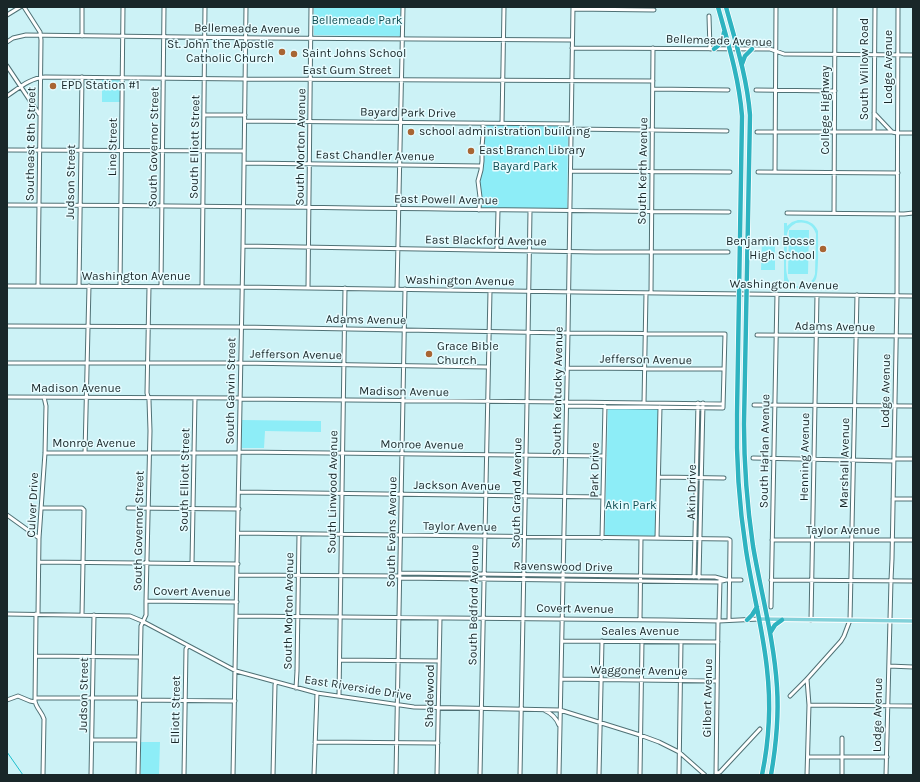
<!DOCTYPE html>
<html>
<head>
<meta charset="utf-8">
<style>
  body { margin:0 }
  #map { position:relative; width:920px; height:782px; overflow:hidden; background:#ccf2f6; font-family:Karla,sans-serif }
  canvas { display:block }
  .frame { position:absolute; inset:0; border:8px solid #192729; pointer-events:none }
</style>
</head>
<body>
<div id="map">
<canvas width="920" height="782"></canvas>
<div class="frame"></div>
</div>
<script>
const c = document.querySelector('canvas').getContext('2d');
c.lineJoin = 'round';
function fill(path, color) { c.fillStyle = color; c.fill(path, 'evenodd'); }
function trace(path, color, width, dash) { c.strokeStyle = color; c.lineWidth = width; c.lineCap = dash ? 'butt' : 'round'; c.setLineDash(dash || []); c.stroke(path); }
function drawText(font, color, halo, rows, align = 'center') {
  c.font = font + ' Karla,sans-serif'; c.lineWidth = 3; c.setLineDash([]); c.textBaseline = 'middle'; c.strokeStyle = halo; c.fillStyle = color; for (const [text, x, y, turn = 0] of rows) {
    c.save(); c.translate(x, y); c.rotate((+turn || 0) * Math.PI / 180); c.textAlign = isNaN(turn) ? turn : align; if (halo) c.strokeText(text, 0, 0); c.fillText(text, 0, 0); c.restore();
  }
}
const green = new Path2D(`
  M314,7H401L400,36L314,35Z
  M102,80H120V102H102Z
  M485,125H561L568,131L567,208L566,209L480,208L478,181L483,166Z
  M798,220C807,220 814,222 818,231C818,241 819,272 816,279C813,285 807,288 801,289C794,289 790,282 784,281V223H787V226L792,222ZM796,223C805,221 813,224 816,234L815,274C811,290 789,291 787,275C786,271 786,266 786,262C787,253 787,243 787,234C788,229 791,226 796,223Z
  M789,230H809L808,274H788Z
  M762,238H775V270H761Z
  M608,408H658L655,536L605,535Z
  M242,420L321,421V432L265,431L264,448H242Z
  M141,742H160L159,774H141Z`);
const stream = new Path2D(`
  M7,752L23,775`);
const minor = new Path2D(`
  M24,7L40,32L41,40L38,286
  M573,9L654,10
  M7,15L20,7
  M709,16L710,49
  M82,36V7
  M7,42L13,38L26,35L265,38L572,40
  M572,48L770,49L784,54L913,55
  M7,66L39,114
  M653,89L728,90
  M756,90L835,91
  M7,96C19,88 30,78 45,77L245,79L653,81
  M874,113L892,132L897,133H913
  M204,115H245
  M245,121L571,124
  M502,123L504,7
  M571,129L727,131
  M757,132H892
  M874,132L875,7
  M7,150L244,151
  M244,163L481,166
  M571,171L730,172
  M758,172L898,173
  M775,172L776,7
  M7,205C248,205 489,211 729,212
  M479,210L480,197L478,181L481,170L482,161V147L483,135V123
  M787,213L904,214L913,213
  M834,213L835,7
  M243,246L595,252H728
  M497,250L498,210
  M7,286L242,287L578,292L913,296
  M79,286L82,77
  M120,286L123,7
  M161,286L164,7
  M202,287L205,7
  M308,288L311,7
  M397,289L403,7
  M651,293L653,48
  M7,326L241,327L568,333L725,334L723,408L567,406
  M757,335L913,336
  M7,363H241L488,367
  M567,368L724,369
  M7,397L240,398
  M240,399L567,402
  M567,402L723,404
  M644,403L646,293
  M754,405L913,406
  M239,452L604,456
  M45,453H239
  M85,453L89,286
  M753,458L894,461
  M894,459H913
  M659,477L724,478
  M239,492L603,497
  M893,499H913
  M41,508H82L84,510L82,615
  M128,508L239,509
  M7,515L39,538
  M238,533L728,539L730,540V544L729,620
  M602,538L605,406
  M657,538L660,407
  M772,540H913
  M39,562L238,564
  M192,563L195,398
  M400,573L715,577L726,580
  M237,575L400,576
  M694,577L698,403
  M400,578L718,582L726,580H741
  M699,578L703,403
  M771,580L913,581
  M146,601L237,602
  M771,607L777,294
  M7,614L130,616L142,621L236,671L317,693L414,707L560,710L640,735L659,742L679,752L705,775
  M36,614L35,701C36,708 42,712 44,719L43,775
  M38,614L39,538L45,453L46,406L44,397
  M236,616L664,620L719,621L759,619
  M640,620L641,538
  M811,620L817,295
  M719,621L720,580
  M562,641L718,642
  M36,656L140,657
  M340,660L439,661
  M889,666L913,667
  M561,679L717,681
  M807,679L809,705L807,775
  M296,688L297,671L299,534
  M339,696L345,288
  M790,696L807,679L841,641L844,636L850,620L857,295
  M35,698H139
  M7,700L18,696L30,701L35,702
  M139,700L235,701
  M809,705L913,706
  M544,710C551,713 556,717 559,725
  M92,740H138
  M315,742L438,743
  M808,757H887
  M716,774L720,772L760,729
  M91,775L94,615
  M138,775L141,626L146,615V601L150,431L149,400L147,393L149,287
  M184,775L186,649L188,646
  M233,775L243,246L246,7
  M273,775L275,685L276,682
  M314,775L317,693
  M396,775L405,289
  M437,775L440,618
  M480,775L490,291
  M520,775L527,402L530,211
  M559,775L568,333L573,7
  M599,775L602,641
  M640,775L642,641
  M679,775L681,642
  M716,775L718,621
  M842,775V738
  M886,775L891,580L892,559L897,296L898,7`);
const major = new Path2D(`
  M759,619L913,621`);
const highway = new Path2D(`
  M718,7C728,43 739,78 742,116L737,414C736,460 739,505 746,550C752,590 763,629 767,669C771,704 769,741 762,775
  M726,7C736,43 747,78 750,115L744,424C744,465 747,505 753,546C761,593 774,639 777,687C779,717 776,746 771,775
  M714,49C721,44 723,40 724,32
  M742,64L745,56L752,49
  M747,620L752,615L757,607
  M770,633L775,625L782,620`);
const markers = [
  [282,52,4,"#a86533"],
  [294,54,4,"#a86533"],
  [53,86,4,"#a86533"],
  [411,132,4,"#a86533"],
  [471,151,4,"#a86533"],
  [823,249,4,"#a86533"],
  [429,354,4,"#a86533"]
];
const parkNames = [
  ["Bellemeade Park",357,21],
  ["Bayard Park",525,167],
  ["Akin Park",631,506]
];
const streetNames = [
  ["Bellemeade Avenue",247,29,1],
  ["Bellemeade Avenue",719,41,2],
  ["Lodge Avenue",889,67,-90],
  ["South Willow Road",865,69,-90],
  ["East Gum Street",347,71],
  ["College Highway",826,110,-90],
  ["Bayard Park Drive",408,113,1],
  ["Southeast 8th Street",31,144,-89],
  ["Line Street",113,147,-89],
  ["South Governor Street",154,147,-89],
  ["South Elliott Street",195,147,-89],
  ["South Morton Avenue",301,147,-89],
  ["East Chandler Avenue",375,156,1],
  ["South Kerth Avenue",643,171,-89],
  ["Judson Street",71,182,-89],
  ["East Powell Avenue",446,200,1],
  ["East Blackford Avenue",486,241,1],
  ["Washington Avenue",136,277],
  ["Washington Avenue",460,281,1],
  ["Washington Avenue",784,285,1],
  ["Adams Avenue",366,320,1],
  ["Adams Avenue",835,327,1],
  ["Jefferson Avenue",296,355,1],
  ["Jefferson Avenue",646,360,1],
  ["Madison Avenue",76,389],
  ["South Garvin Street",231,391,-89],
  ["South Kentucky Avenue",558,391,-89],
  ["Lodge Avenue",886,391,-89],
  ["Madison Avenue",404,392,1],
  ["Monroe Avenue",94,444],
  ["Monroe Avenue",422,445,1],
  ["South Harlan Avenue",765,451,-89],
  ["Henning Avenue",805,457,-89],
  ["Marshall Avenue",845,463,-89],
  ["Park Drive",595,470,-89],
  ["South Elliott Street",185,480,-89],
  ["Jackson Avenue",457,486,1],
  ["South Linwood Avenue",333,492,-89],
  ["Akin Drive",692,492,-89],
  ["South Grand Avenue",517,493,-89],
  ["Culver Drive",33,505,-87],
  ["Taylor Avenue",460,527,1],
  ["South Governor Street",139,531,-89],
  ["Taylor Avenue",843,531],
  ["South Evans Avenue",392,532,-89],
  ["Ravenswood Drive",563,567,1],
  ["Covert Avenue",192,592,1],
  ["South Bedford Avenue",474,605,-89],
  ["Covert Avenue",575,609,1],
  ["South Morton Avenue",289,611,-89],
  ["Seales Avenue",640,632],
  ["Waggoner Avenue",639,671,1],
  ["East Riverside Drive",358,688,9],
  ["Judson Street",84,695,-89],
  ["Shadewood",430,696,-89],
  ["Gilbert Avenue",708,698,-89],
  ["Elliott Street",176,710,-89],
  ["Lodge Avenue",878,715,-89]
];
const poiNames = [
  ["St. John the Apostle",274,45,"right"],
  ["Catholic Church",274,59,"right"],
  ["Saint Johns School",302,54],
  ["EPD Station #1",61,86],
  ["school administration building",419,132],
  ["East Branch Library",479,151],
  ["Benjamin Bosse",815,242,"right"],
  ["High School",815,256,"right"],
  ["Grace Bible",437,347],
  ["Church",437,361]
];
fill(green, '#8dedf7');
trace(stream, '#1dbecc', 1);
trace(minor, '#4f7175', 5);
trace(major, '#fff', 5.5);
trace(highway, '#fff', 6);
trace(minor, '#fff', 3);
trace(major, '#82d1d9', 3.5);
trace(highway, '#2eb3c0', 4.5);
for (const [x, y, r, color] of markers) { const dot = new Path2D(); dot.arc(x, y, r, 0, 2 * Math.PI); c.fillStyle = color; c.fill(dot); trace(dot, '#e6fcff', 1.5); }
drawText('12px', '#0f4e54', '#e6fcff', parkNames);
drawText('12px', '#192729', '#e6fcff', streetNames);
drawText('12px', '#192729', '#e6fcff', poiNames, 'left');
</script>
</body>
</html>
